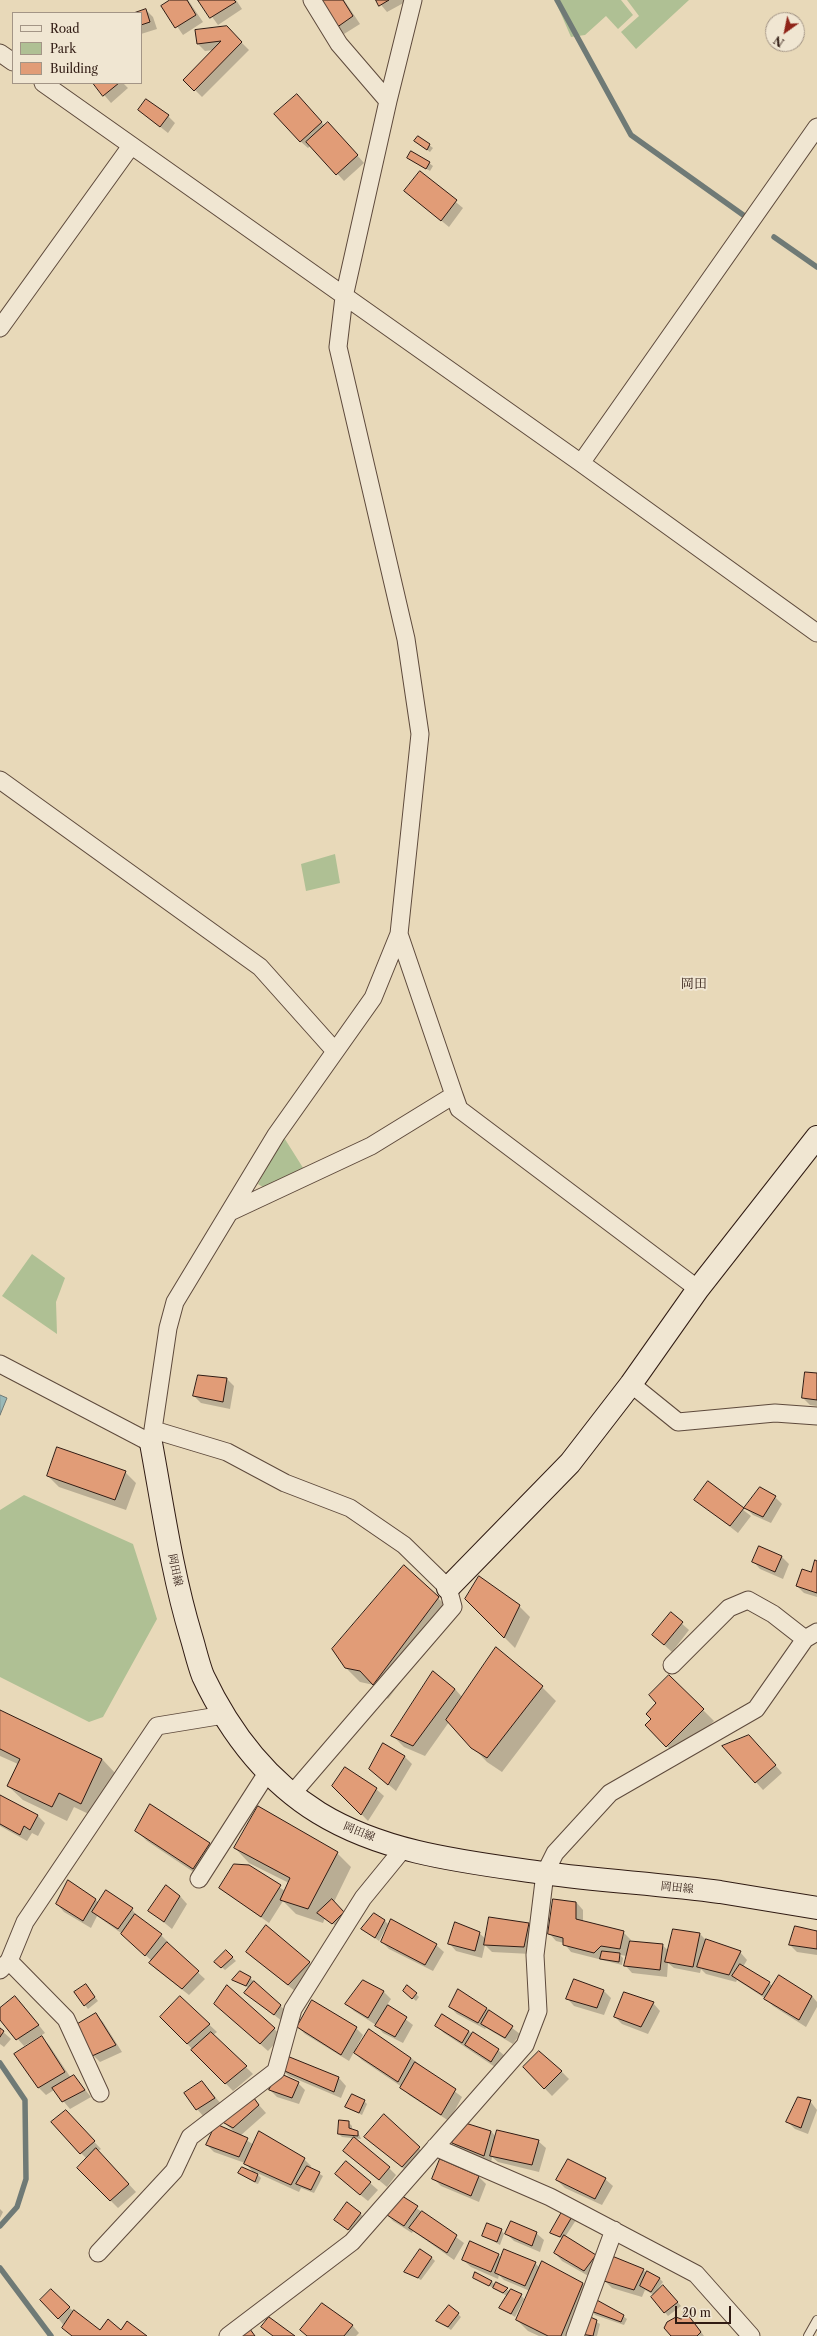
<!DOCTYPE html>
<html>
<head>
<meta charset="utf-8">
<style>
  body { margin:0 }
  #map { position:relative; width:817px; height:2336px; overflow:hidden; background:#e8d9b9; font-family:"Libre Caslon Text",serif }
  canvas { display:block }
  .legend { position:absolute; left:12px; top:12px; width:130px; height:72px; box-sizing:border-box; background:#f0e6d2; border:1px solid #a39586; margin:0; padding:5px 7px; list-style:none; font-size:12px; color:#301b13 }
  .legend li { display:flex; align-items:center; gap:8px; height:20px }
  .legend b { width:20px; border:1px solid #a39586 }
  .north { position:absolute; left:765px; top:12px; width:40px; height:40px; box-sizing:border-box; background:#f0e6d2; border:1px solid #a39586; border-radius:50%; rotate:213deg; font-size:11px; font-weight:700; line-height:16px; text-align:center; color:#301b13 }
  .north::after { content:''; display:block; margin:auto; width:14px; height:18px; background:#8f2418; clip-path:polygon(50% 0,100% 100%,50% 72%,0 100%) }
  .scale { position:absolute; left:675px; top:2306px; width:56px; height:18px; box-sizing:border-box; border:2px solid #301b13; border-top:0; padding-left:5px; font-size:12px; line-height:14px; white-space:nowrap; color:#301b13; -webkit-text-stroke:3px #f0e6d2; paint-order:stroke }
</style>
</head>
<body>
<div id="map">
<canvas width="817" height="2336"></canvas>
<ul class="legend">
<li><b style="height:5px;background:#f0e6d2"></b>Road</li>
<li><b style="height:11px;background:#afc094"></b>Park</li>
<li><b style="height:11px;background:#e19c77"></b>Building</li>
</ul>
<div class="north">N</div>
<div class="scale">20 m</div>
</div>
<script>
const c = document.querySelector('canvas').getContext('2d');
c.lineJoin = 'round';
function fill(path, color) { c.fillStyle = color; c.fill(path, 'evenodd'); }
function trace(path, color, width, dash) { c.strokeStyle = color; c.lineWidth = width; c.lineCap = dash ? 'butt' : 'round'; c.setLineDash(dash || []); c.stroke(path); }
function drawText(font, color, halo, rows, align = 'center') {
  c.font = font + ' "Libre Caslon Text","Noto Serif JP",serif'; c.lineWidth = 4; c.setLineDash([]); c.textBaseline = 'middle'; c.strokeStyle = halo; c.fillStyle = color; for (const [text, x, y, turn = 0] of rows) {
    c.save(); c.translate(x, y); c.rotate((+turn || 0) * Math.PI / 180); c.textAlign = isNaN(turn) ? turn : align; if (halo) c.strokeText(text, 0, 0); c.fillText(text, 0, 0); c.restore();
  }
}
const green = new Path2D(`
  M555,0H621L633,15L618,29L606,16L585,35L571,37Z
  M627,0H689L636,49L621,32L639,16Z
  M335,854L340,883L306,891L301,864Z
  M283,1136L305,1171L266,1189L258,1184Z
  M32,1254L65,1278L56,1302L57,1334L2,1296Z
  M24,1495L133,1544L157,1619L103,1717L89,1722L0,1677V1510Z`);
const water = new Path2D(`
  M0,1395L7,1398L0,1415Z`);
const shadow = new Path2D(`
  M172,0H188L203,22L183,35L163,6Z
  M200,0H236L242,9L218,25Z
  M320,0H344L360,24L344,34L336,27Z
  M377,0H409L387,12Z
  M146,10L153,17L157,29L141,34V13H137Z
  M226,27L249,50L202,97L185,80L214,50L205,51L198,44Z
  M94,83H123L128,88L111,103Z
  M304,103L325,126L335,130L364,163L344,181L311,145L308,148L300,141Z
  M139,110L168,116L175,123L168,133Z
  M418,137L433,148L430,152L415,141Z
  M408,158L429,163L433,166L430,171Z
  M420,173L463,208L449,227L405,191Z
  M817,1374V1406L810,1405L803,1398Z
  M198,1376L227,1379L234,1386L230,1409L201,1403L194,1396Z
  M125,1472L136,1483L126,1510L59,1487L48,1476Z
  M708,1483L751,1516L738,1533L696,1500Z
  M775,1497L782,1504L771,1523L753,1515L746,1508Z
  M759,1547L782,1557L789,1564L783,1579L760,1569L753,1561Z
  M817,1562V1597L804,1593L797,1586L811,1573Z
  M404,1567L453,1612L388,1699L374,1685L360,1682L346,1668Z
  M466,1599L519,1606L530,1617L515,1648Z
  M671,1614L689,1630L672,1652L653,1635Z
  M669,1676L714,1721L678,1757L646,1725L653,1719Z
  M542,1687L556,1701L502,1772L487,1762L449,1722L425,1756L404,1747L393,1736L455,1689L462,1697Z
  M0,1711L102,1759L116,1774L95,1817L74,1807L67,1821L23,1800L8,1786L18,1764L0,1756Z
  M756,1743L782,1773L763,1790L724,1746Z
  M384,1745L405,1757L412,1764L396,1791L370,1769Z
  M334,1786L376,1789L384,1796L368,1821Z
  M0,1796L38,1816L45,1823L38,1836L32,1833L27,1841L0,1826Z
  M136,1830L209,1844L220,1855L204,1879L147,1841Z
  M235,1848L337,1853L351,1867L334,1902L347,1915L336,1926L325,1918L323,1923L296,1914L283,1901L269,1923L220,1888L249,1866L285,1891L289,1883L249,1863Z
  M180,1896L187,1904L172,1929L150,1911Z
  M95,1899L99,1903L132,1909L138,1918L161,1935L168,1942L167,1944L205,1979L189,1995L157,1970L150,1963L152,1961L121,1933L97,1916L91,1928L64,1912L57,1904Z
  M576,1902L583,1910V1922L623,1932L631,1940L630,1942L662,1945L669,1951L700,1934L706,1940L740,1952L747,1960L743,1967L773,1986L812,1996L817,2002V2007L806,2027L773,2006L766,1999L737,1980L736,1982L706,1974L701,1969L700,1973L674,1968L668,1963L667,1977L632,1973L625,1965L627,1956L620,1955L623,1958L622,1965L571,1952L564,1943L556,1941L549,1933Z
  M384,1920L388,1924L379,1941L362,1929Z
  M529,1924L536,1931L531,1954L492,1952L485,1945L482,1958L456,1951L449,1943L479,1933L486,1939Z
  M817,1932V1955L797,1952L790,1945Z
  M382,1942L436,1945L444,1952L433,1971L389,1949Z
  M226,1951L236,1961L225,1970L216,1962Z
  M247,1952L309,1962L316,1969L296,1992Z
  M240,1972L250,1978L288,2013L282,2021L245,1993L249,1988L234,1980Z
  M363,1981L384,1992L391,1999L387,2005L413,2025L403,2043L383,2033L376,2025L354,2011L347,2004Z
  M227,1987L282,2036L268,2051L215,2004Z
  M89,1989L98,2001L88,2009L85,2005Z
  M604,1991L611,1998L604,2015L574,2006L567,1998Z
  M408,1994H416L419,1997L416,2001Z
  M180,1997L217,2032L213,2035L253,2074L233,2091L161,2017Z
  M653,2003L660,2011L648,2034L622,2024L615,2017Z
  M22,2004L45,2033L24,2046L0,2019V2010Z
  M450,2007L486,2008L520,2034L513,2044L486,2028L485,2029L457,2014Z
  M96,2015L103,2022L122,2052L100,2062L93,2055Z
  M443,2015L498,2050L506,2057L498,2069L444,2033L437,2026Z
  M298,2027L356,2028L363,2035L356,2048L411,2058L462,2097L449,2121L409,2095L402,2087L362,2060L354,2052L349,2061L305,2034Z
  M0,2029L11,2039L4,2047L0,2044Z
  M42,2038L49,2045L71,2078L74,2076L91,2097L70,2109L54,2090L46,2095L39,2088L15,2054Z
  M288,2058L339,2078L346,2086L341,2098L289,2076L281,2069Z
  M524,2067L561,2071L569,2079L552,2096Z
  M298,2083L305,2090L299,2104L277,2097L270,2090Z
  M209,2090L222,2105L204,2117L197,2109Z
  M251,2096L266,2113L240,2136L254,2145L304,2159L311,2166L310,2168L323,2176L314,2193L301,2188L299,2192L255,2172L258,2175L254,2182L239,2173L255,2174L245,2163L214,2152L207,2145L238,2135L221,2120Z
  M364,2101L367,2104L362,2115L346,2107Z
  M810,2101L817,2110L808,2134L795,2129L788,2122Z
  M66,2112L101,2149L98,2151L136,2192L118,2208L78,2168L87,2159L81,2153Z
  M384,2116L426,2155L410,2174L366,2137Z
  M348,2122L352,2126V2130L358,2132L361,2139L342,2137L339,2134Z
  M491,2131L496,2137L538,2141L546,2148L539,2172L498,2162L492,2157L491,2163L460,2150L453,2143Z
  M344,2151L389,2168L396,2175L387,2187Z
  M346,2162L378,2190L368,2201L343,2181Z
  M258,2175L261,2178L258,2184L255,2183Z
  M479,2177L486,2184L479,2202L441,2186L433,2178Z
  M605,2179L613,2186L602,2205L565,2188L557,2180Z
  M400,2196L464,2243L454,2260L413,2231L412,2233L393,2221L386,2213Z
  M348,2204L364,2217L352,2232L335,2220Z
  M0,2209L3,2212L0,2218Z
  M563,2211L576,2220L565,2237L595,2255L602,2263L592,2278L562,2261L555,2253L563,2239L551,2233Z
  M501,2230L504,2234L500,2245L483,2235Z
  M536,2233L544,2240L540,2252L514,2241L507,2234Z
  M498,2255L502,2258L535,2263L540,2268L583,2284L594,2295L576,2336H539L528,2331L517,2320L530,2291L504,2280L499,2275L498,2279L471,2267L463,2260Z
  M431,2257L435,2261L421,2280L406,2272Z
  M613,2257L659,2278L663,2282L657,2290L663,2286L681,2306L668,2316L652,2297L654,2295L645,2290L642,2297L612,2288L605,2281Z
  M474,2277L492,2282L496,2286L521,2295L524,2299L515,2317L501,2308L507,2296Z
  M51,2290L74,2312L100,2332L121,2331L145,2336H72L58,2318Z
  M592,2311L623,2316L627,2319L624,2325L595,2315Z
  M685,2312L692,2319L704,2336H672Z
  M458,2314L461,2317L451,2330L438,2321Z
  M589,2318L600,2324L597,2336H585L583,2333Z
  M352,2325L359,2333L356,2336H307Z`);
const stream = new Path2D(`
  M557,0L631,135L746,217
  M774,237L817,267
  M0,2063L25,2100L26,2179L17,2207L0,2226
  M0,2268L51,2336`);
const building = new Path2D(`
  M170,0H187L196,15L175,28L161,6Z
  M198,0H234L236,2L210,18Z
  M318,0H343L353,16L336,28Z
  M376,0H389L379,6Z
  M146,9L150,22L141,25V13H134Z
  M227,26L242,42L194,91L183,80L221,41L197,44L195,30Z
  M93,83H119L103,96Z
  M297,94L322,122L300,142L274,114Z
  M146,99L169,115L160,127L138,110Z
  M328,122L358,155L336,175L306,142Z
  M418,136L430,144L427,150L414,141Z
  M411,151L430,162L426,169L407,158Z
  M420,171L457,200L441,221L404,191Z
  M805,1372L817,1373V1400L802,1398Z
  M198,1375L227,1378L223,1402L193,1396Z
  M57,1447L126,1471L115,1500L47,1476Z
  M708,1481L744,1508L730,1526L694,1500Z
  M760,1487L776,1496L763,1517L744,1508Z
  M759,1546L782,1556L775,1572L752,1562Z
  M815,1560L817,1561V1593L796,1586L802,1569L811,1572Z
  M404,1565L439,1597L373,1685L360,1671L345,1668L332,1649Z
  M479,1576L520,1605L504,1638L465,1599Z
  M671,1612L683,1622L664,1645L652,1635Z
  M496,1647L543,1686L487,1758L471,1748L446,1720Z
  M433,1671L455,1689L413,1746L391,1736Z
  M669,1675L704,1709L666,1747L645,1725L651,1719L646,1714L656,1703L649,1695Z
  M0,1710L102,1759L81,1804L59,1793L52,1807L7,1786L20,1759L0,1749Z
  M749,1735L776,1765L755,1783L722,1746Z
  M383,1743L405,1756L388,1785L369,1769Z
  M345,1767L377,1788L361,1815L332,1786Z
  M0,1795L38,1815L30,1830L24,1826L20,1835L0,1824Z
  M150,1804L210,1843L193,1869L135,1831Z
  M258,1806L338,1852L308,1909L280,1900L290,1878L234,1848Z
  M234,1864L249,1865L281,1885L261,1917L219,1888Z
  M68,1880L96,1899L83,1921L56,1904Z
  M166,1885L180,1896L164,1922L148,1911Z
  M106,1890L133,1908L118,1929L92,1912Z
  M332,1899L344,1912L332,1924L317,1913Z
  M553,1899L576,1902V1919L624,1931L620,1949L601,1946L594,1953L563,1945V1938L548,1934Z
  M374,1913L385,1920L375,1938L361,1929Z
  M135,1914L162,1934L145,1956L121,1934Z
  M489,1917L529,1923L524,1947L484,1945Z
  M391,1919L437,1944L425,1965L381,1942Z
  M455,1922L480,1932L475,1951L448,1944Z
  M266,1925L310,1962L288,1985L246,1952Z
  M795,1926L817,1931V1949L789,1945Z
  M673,1929L700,1933L693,1967L665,1962Z
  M706,1939L741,1951L729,1975L697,1967Z
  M630,1941L663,1944L660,1970L624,1966Z
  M167,1942L199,1971L182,1989L149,1963Z
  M226,1950L233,1957L221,1968L214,1962Z
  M602,1951L620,1953L619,1962L600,1959Z
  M740,1964L770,1982L762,1995L732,1976Z
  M240,1971L251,1977L246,1986L232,1980Z
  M779,1975L812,1996L799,2020L764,1999Z
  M574,1979L604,1990L597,2008L566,1999Z
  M363,1980L384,1991L368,2018L345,2004Z
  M254,1981L281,2005L274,2015L244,1993Z
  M86,1984L95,1997L84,2006L74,1992Z
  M227,1985L275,2028L260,2044L214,2004Z
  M407,1985L417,1993L412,1999L403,1991Z
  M458,1989L487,2008L478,2023L449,2007Z
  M624,1992L654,2002L641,2027L614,2017Z
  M15,1996L39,2025L16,2040L0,2020V2008Z
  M180,1996L210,2024L187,2044L160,2017Z
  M312,2000L357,2027L341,2055L297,2027Z
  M388,2005L407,2017L395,2037L375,2026Z
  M489,2010L513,2026L505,2038L481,2024Z
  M96,2013L116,2045L92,2056L76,2025Z
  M442,2014L469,2031L462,2043L435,2026Z
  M0,2028L4,2031L0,2037Z
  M369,2029L411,2058L398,2082L354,2053Z
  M211,2032L247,2066L225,2084L191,2050Z
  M473,2032L499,2049L491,2062L465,2045Z
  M42,2036L65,2072L38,2088L14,2054Z
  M539,2051L562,2071L544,2089L523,2067Z
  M287,2056L339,2077L334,2092L280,2069Z
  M415,2062L456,2089L441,2115L400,2088Z
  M279,2073L299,2082L292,2098L269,2090Z
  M74,2075L85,2090L62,2102L52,2088Z
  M202,2081L215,2098L196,2110L184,2093Z
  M251,2094L259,2105L233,2128L219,2120Z
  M352,2094L365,2100L359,2113L345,2107Z
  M798,2097L811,2100L801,2128L786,2122Z
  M66,2110L95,2141L80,2154L51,2122Z
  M384,2114L420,2147L402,2167L364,2137Z
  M339,2120L349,2121V2128L358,2131V2136L338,2134Z
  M462,2122L491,2131L484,2156L452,2143Z
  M216,2124L248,2138L239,2157L206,2145Z
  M497,2130L539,2140L532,2165L490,2156Z
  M259,2131L305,2158L291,2185L244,2164Z
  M354,2137L390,2167L379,2180L343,2151Z
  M96,2148L129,2184L110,2201L77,2168Z
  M440,2159L479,2176L471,2196L432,2179Z
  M568,2159L606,2178L595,2199L556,2180Z
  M346,2161L371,2182L360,2195L335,2174Z
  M307,2166L320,2172L311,2190L296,2184Z
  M242,2167L258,2174L255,2182L238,2173Z
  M399,2194L418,2206L404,2226L384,2213Z
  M347,2202L361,2213L348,2230L334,2220Z
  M563,2210L573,2215L560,2237L550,2233Z
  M422,2211L457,2235L447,2253L409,2228Z
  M511,2221L537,2232L532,2246L505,2234Z
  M487,2223L502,2229L497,2242L482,2236Z
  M564,2235L596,2255L584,2271L554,2253Z
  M470,2241L499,2254L491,2272L462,2260Z
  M420,2249L432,2257L418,2278L404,2272Z
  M504,2249L536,2262L525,2286L495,2273Z
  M612,2256L644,2269L634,2290L604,2281Z
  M542,2261L583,2283L561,2336H548L516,2320Z
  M647,2271L660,2278L651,2292L640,2286Z
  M475,2272L492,2281L489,2286L473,2278Z
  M496,2282L508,2288L503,2293L493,2288Z
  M663,2285L678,2302L664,2313L651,2297Z
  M51,2289L70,2307L58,2319L40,2300Z
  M511,2289L522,2294L511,2314L499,2308Z
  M595,2299L624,2315L621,2322L591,2311Z
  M322,2303L353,2325L344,2336H307L300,2330Z
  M449,2305L459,2313L448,2327L436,2321Z
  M74,2310L100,2330L108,2319L121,2330L127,2321L147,2336H72L62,2328Z
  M685,2311L701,2332L697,2336H671L664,2328L667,2322L676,2317L681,2319Z
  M588,2316L597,2320L593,2336L581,2334Z
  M269,2317L295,2336H273L261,2327Z
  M247,2325L255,2336H234Z`);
const lane = new Path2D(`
  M808,2336L817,2320`);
const street = new Path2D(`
  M312,0L339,44L388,101
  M0,53L13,62
  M43,83L581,463L817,633
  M0,328L131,146
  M581,463L817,127
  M0,780L260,967L335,1051
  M399,934L454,1095
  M230,1212L371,1146L454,1095L459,1109L698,1289
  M0,1364L151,1443L168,1328L175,1302L276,1135L373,998L399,934L420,734L406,639L338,347L344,297L388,101L413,0
  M631,1384L678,1422L775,1413L817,1416
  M154,1430L227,1452L285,1483L350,1508L404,1545L448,1588L453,1607L292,1794
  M672,1665L729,1608L748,1600L773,1614L805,1639
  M199,1879L267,1773
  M9,1961L66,2019L100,2093
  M0,1970L9,1961L25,1922L157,1726L224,1715
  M435,2147L550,2197L696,2274L751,2336
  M98,2253L174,2171L190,2137L276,2071L293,2009L363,1898L403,1849
  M228,2336L352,2242L525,2045L538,2011L535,1955L545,1873L555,1853L610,1793L756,1709L805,1639L817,1632
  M575,2336L614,2230`);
const secondary = new Path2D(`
  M151,1443C163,1508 172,1573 191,1636C195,1649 198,1663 203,1676C229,1731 267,1781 319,1813C386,1854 467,1862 543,1873C602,1881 661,1884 720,1892C752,1897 785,1903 817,1908
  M448,1588L570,1463L631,1384L698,1289L817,1137`);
const streetNames = [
  ["岡田線",175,1570,78],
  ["岡田線",359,1832,22],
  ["岡田線",677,1888,6]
];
const quarterNames = [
  ["岡田",694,984]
];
fill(green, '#afc094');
fill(water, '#99b9b8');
trace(water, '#6f7a76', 1);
fill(shadow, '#0003');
trace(stream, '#6f7a76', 5.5);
fill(building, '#e19c77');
trace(building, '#301b13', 1);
trace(lane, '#5e4a3c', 10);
trace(street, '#5e4a3c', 19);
trace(secondary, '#301b13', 24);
trace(lane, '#f0e6d2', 8);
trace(street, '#f0e6d2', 17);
trace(secondary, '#f0e6d2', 22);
drawText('11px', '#301b13', '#f0e6d2', streetNames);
drawText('13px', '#301b13', '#f0e6d2', quarterNames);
</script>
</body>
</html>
